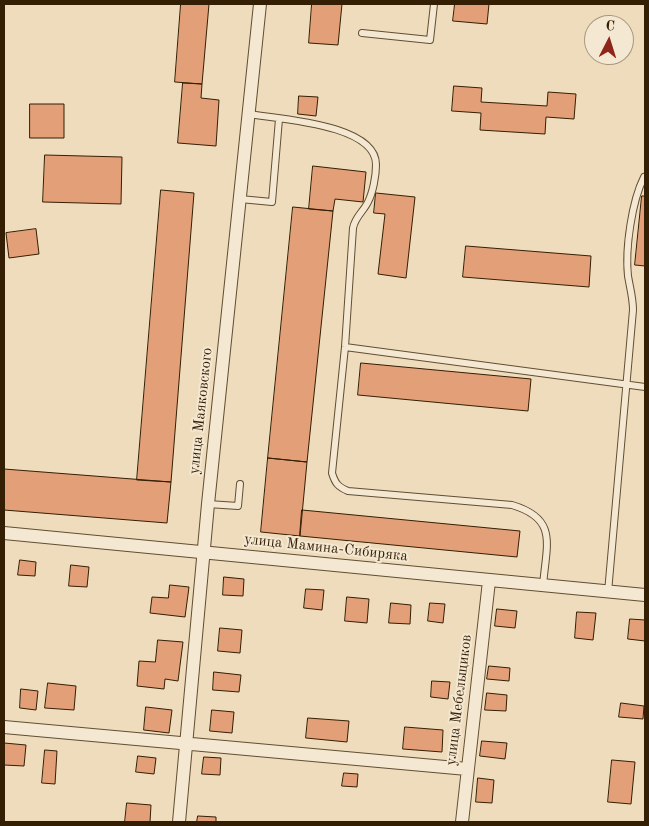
<!DOCTYPE html>
<html>
<head>
<meta charset="utf-8">
<style>
  body { margin:0 }
  #map { position:relative; width:649px; height:826px; overflow:hidden; background:#eedcbc; font-family:"Old Standard TT",serif }
  canvas { display:block }
  .frame { position:absolute; inset:0; border:5px solid #341e04; pointer-events:none }
  .north { position:absolute; left:584px; top:15px; width:50px; height:50px; box-sizing:border-box; background:#f4e8d3; border:1px solid #a79780; border-radius:50%; rotate:5deg; font-size:14px; font-weight:700; line-height:20px; text-align:center; color:#341e04 }
  .north::after { content:''; display:block; margin:auto; width:18px; height:22px; background:#8f2418; clip-path:polygon(50% 0,100% 100%,50% 72%,0 100%) }
</style>
</head>
<body>
<div id="map">
<canvas width="649" height="826"></canvas>
<div class="frame"></div>
<div class="north">С</div>
</div>
<script>
const c = document.querySelector('canvas').getContext('2d');
c.lineJoin = 'round';
function fill(path, color) { c.fillStyle = color; c.fill(path, 'evenodd'); }
function trace(path, color, width, dash) { c.strokeStyle = color; c.lineWidth = width; c.lineCap = dash ? 'butt' : 'round'; c.setLineDash(dash || []); c.stroke(path); }
function drawText(font, color, halo, rows, align = 'center') {
  c.font = font + ' "Old Standard TT",serif'; c.lineWidth = 4; c.setLineDash([]); c.textBaseline = 'middle'; c.strokeStyle = halo; c.fillStyle = color; for (const [text, x, y, turn = 0] of rows) {
    c.save(); c.translate(x, y); c.rotate((+turn || 0) * Math.PI / 180); c.textAlign = isNaN(turn) ? turn : align; if (halo) c.strokeText(text, 0, 0); c.fillText(text, 0, 0); c.restore();
  }
}
const building = new Path2D(`
  M181,4H209L202,84L175,82Z
  M312,4H342L338,45L309,43Z
  M455,4H489L487,24L453,21Z
  M183,83L202,84L201,98L219,100L216,146L178,143Z
  M454,86L482,88L481,102L547,106L548,92L576,94L574,119L546,117L545,134L480,130L481,113L452,111Z
  M299,96L318,97L316,116L298,114Z
  M30,104H64V138H30Z
  M45,155L122,157L121,204L43,202Z
  M313,166L366,172L363,202L335,199L333,211L309,209Z
  M161,190L194,193L171,482L137,480Z
  M376,193L415,197L406,278L378,274L385,214L374,213Z
  M642,196H645V266L635,265Z
  M293,207L333,211L307,462L268,458Z
  M36,229L39,254L9,258L6,233Z
  M466,246L591,256L589,287L463,277Z
  M361,363L531,379L528,411L358,395Z
  M268,458L307,462L300,536L261,532Z
  M4,469L171,482L167,523L4,510Z
  M302,510L520,531L517,557L300,536Z
  M20,560L36,562L35,576L18,575Z
  M71,565L89,567L87,587L69,586Z
  M224,577L244,579L243,596L223,595Z
  M170,585L189,587L185,617L150,613L152,597L168,598Z
  M306,589L324,590L322,610L304,608Z
  M347,597L369,599L367,623L345,621Z
  M391,603L411,605L410,624L389,623Z
  M430,603L445,604L443,623L428,621Z
  M497,609L517,611L515,628L495,626Z
  M577,612L596,613L593,640L575,638Z
  M630,619L645,620V641L628,639Z
  M220,628L242,630L240,653L218,651Z
  M158,640L183,642L178,681L165,679L164,689L137,686L139,661L155,662Z
  M489,666L510,668L509,681L487,679Z
  M214,672L241,675L239,692L213,690Z
  M432,681L450,682L448,699L431,697Z
  M48,683L76,686L74,710L45,708Z
  M21,689L38,691L36,710L20,708Z
  M487,693L507,695L506,711L485,710Z
  M621,703L644,706L643,719L619,717Z
  M146,707L172,710L169,733L144,730Z
  M212,710L234,712L232,733L210,731Z
  M308,718L349,721L347,742L306,738Z
  M405,727L443,730L442,752L403,749Z
  M482,741L507,743L505,759L480,756Z
  M4,743L26,745L24,766L4,765Z
  M45,750L57,751L55,784L42,783Z
  M138,756L156,758L154,774L136,772Z
  M204,757L221,758L220,775L202,774Z
  M612,760L635,762L631,804L608,802Z
  M344,773L358,774L357,787L342,786Z
  M478,778L494,780L492,803L476,802Z
  M127,803L151,805L150,822H125Z
  M198,816L216,817V822H197Z`);
const service = new Path2D(`
  M362,33L430,40L434,4
  M249,114C278,119 377,124 376,165C376,176 373,192 368,202C363,212 355,217 353,228L345,347L332,473C335,483 338,487 348,491L512,505C559,519 546,545 543,586
  M240,199L272,202L279,119
  M345,347L645,387
  M208,504L238,506L240,484
  M608,592L633,310C633,298 630,288 628,276C625,248 632,201 644,177`);
const minor = new Path2D(`
  M4,533L645,595
  M4,727L467,769
  M179,822L208,504L260,4
  M462,822L489,581`);
const streetNames = [
  ["улица Маяковского",201,411,-84],
  ["улица Мамина-Сибиряка",326,548,6],
  ["улица Мебельщиков",459,700,-83]
];
fill(building, '#e29f78');
trace(building, '#341e04', 1);
trace(service, '#624e32', 8);
trace(minor, '#624e32', 14);
trace(service, '#f4e8d3', 6);
trace(minor, '#f4e8d3', 12);
drawText('15px', '#341e04', '#f4e8d3', streetNames);
</script>
</body>
</html>
